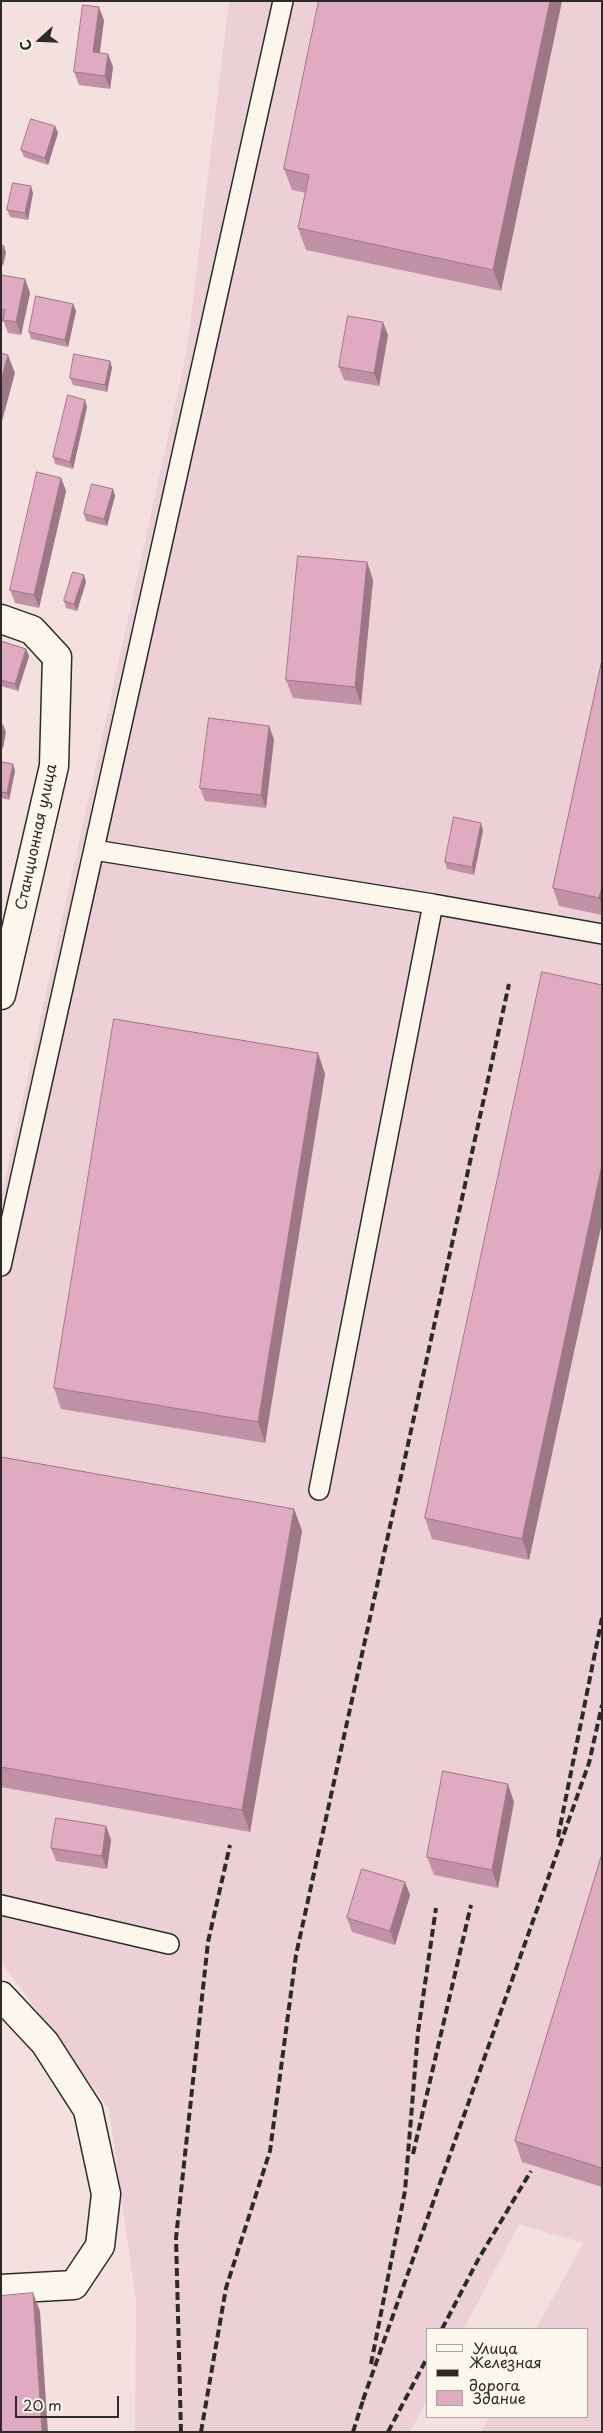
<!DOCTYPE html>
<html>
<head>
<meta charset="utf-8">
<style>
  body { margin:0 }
  #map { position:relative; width:603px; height:2433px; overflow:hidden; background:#f3e0df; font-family:"Playpen Sans",sans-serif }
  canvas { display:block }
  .frame { position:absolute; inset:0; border:2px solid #2b2b2b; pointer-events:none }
  .legend { position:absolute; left:426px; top:2328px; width:162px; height:90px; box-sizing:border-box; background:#fbf7ec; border:1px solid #a8a59f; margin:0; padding:6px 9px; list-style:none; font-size:15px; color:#2b2b2b }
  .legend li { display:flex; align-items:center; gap:10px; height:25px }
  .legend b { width:25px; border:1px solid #a8a59f }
  .north { position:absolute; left:15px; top:15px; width:50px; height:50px; -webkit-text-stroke:4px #fbf7ec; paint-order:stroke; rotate:250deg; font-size:14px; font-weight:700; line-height:20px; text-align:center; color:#2b2b2b }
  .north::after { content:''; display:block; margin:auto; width:18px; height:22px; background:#2b2b2b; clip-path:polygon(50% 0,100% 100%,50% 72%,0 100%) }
  .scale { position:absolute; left:15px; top:2396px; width:104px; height:22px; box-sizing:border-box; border:2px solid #2b2b2b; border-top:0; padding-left:6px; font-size:15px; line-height:18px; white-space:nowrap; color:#2b2b2b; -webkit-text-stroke:4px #fbf7ec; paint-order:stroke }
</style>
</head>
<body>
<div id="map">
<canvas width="603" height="2433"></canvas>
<div class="frame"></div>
<ul class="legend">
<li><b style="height:6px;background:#fbf7ec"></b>Улица</li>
<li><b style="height:6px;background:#2b2b2b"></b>Железная дорога</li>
<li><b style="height:14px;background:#e0aac0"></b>Здание</li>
</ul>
<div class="north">С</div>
<div class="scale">20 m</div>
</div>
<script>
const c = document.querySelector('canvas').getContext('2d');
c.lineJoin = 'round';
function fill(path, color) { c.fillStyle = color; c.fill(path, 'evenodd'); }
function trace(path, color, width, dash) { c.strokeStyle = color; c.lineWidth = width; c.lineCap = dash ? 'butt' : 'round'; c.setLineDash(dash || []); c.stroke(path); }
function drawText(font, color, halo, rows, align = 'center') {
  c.font = font + ' "Playpen Sans",sans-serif'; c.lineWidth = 4; c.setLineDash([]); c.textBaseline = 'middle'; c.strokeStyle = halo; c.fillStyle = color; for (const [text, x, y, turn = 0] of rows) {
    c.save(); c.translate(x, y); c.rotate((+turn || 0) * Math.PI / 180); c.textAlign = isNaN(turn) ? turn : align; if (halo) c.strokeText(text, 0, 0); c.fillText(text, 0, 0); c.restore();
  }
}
const built = new Path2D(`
  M229,1H602V2432H481L489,2417H587V2329H536L583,2243L519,2224L464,2329H427V2400L410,2432H135L136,2302L109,2109L1,1962V1198L187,350Z`);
const service = new Path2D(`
  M94,850L433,904L319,1490
  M433,904L602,934
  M1,1266L283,1
  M1,1905L169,1944`);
const minor = new Path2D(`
  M1,619L32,630L57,657L54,766L1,995
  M1,1996L45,2043L88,2110L106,2194L100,2246L74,2285L1,2289`);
const rail = new Path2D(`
  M558,1837L602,1618
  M413,2154L471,1905
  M442,2329L479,2258L531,2171
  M371,2364L405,2191L418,2032L436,1908
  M363,2400L589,1763L602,1705
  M181,2432L176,2238L208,1942L230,1845
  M201,2432L226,2288L270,2151L296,1955L509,984
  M353,2432L365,2394
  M388,2432L427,2358`);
const wall = new Path2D(`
  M562,1L501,291L306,250L298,228L306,193L292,190L284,169Z
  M104,20L100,53L108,54L113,67L110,89L79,85L74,72Z
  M55,126L58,133L48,165L24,157L21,150Z
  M33,193L28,220L10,217L7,210Z
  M1,275L25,279L30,293L21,335L8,333L4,322H1Z
  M73,304L76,311L68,347L31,339L29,332Z
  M388,335L379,386L344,380L339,367Z
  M110,361L112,368L107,392L73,385L70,378Z
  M87,407L73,469L55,464L53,457Z
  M61,478L66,491L39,608L15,603L10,590Z
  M113,489L115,496L107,526L86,521L84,514Z
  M367,562L373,580L361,705L293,698L286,680Z
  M86,582L77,611L66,608L64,601Z
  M1,641L26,649L29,656L18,691L1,686Z
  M602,660V915L559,906L553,888Z
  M274,739L266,808L205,801L200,788Z
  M1,762L13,764L15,771L9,800L1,798Z
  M483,830L474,875L447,869L445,862Z
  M602,985V1222L529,1560L432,1539L425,1518Z
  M318,1053L325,1074L265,1443L61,1409L54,1388Z
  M1,1457L294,1509L302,1531L250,1832L1,1787Z
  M514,1802L498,1888L434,1875L427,1857Z
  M106,1826L111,1840L107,1869L56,1861L51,1848Z
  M602,1854V2187L522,2162L515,2141Z
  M405,1882L410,1895L395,1945L352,1932L347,1918Z`);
const shadedWall = new Path2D(`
  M550,1H562L501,291L493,270Z
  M99,7L104,20L98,65L93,52Z
  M108,54L113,67L110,89L105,76Z
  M55,126L58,133L48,165L45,158Z
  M31,186L33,193L28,220L25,213Z
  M4,246L6,253L3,266L1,262V254Z
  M25,279L30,293L21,335L16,322Z
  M73,304L76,311L68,347L65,340Z
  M383,322L388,335L379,386L374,373Z
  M8,355L15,373L1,425V381Z
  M110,361L112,368L107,392L105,385Z
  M85,400L87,407L73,469L70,462Z
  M61,478L66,491L39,608L34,595Z
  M113,489L115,496L107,526L104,519Z
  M367,562L373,580L361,705L355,687Z
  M84,575L86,582L77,611L74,604Z
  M26,649L29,656L18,691L15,684Z
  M3,725L6,732L3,749L1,744V737Z
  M269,726L274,739L266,808L261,795Z
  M13,764L15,771L9,800L7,793Z
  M481,823L483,830L474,875L472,867Z
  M602,887V905L599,898Z
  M318,1053L325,1074L265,1443L258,1422Z
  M602,1165V1222L529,1560L522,1539Z
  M294,1509L302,1531L250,1832L242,1810Z
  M508,1784L514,1802L498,1888L492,1870Z
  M106,1826L111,1840L107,1869L102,1856Z
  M405,1882L410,1895L395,1945L390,1931Z
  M33,2293L40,2311L48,2432H42Z`);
const building = new Path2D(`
  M319,1H550L493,270L298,228L309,175L284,169Z
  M83,5L99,7L93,52L108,54L105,76L74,72Z
  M31,119L55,126L45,158L21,150Z
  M13,183L31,186L25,213L7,210Z
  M1,245L4,246L1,254Z
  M1,275L25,279L16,322L3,320L5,310L1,309Z
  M36,296L73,304L65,340L29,332Z
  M348,316L383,322L374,373L339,367Z
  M1,353L8,355L1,381Z
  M74,354L110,361L105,385L70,378Z
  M68,395L85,400L70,462L53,457Z
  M37,472L61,478L34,595L10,590Z
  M92,484L113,489L104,519L84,514Z
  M298,556L367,562L355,687L286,680Z
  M73,572L84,575L74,604L64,601Z
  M1,641L26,649L15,684L1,680Z
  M602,660V887L599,898L553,888Z
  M209,718L269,726L261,795L200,788Z
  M1,724L3,725L1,737Z
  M1,762L13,764L7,793L1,792Z
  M454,817L481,823L472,867L445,862Z
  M542,972L602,985V1165L522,1539L425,1518Z
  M114,1019L318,1053L258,1422L54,1388Z
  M1,1457L294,1509L242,1810L1,1767Z
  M443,1771L508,1784L492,1870L427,1857Z
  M56,1818L106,1826L102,1856L51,1848Z
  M602,1854V2168L515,2141Z
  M362,1869L405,1882L390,1931L347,1918Z
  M33,2293L42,2432H1V2296Z`);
const streetNames = [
  ["Станционная улица",37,837,-78]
];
fill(built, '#edd0d6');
trace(service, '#2b2b2b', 22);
trace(minor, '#2b2b2b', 31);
trace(service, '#fbf7ec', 19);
trace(minor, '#fbf7ec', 28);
trace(rail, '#2b2b2b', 4, [8, 4]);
fill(wall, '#c192a5');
fill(shadedWall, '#9d7786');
fill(building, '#e0aac0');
trace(building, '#9d7786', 1);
drawText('15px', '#2b2b2b', '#fbf7ec', streetNames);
</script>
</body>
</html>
